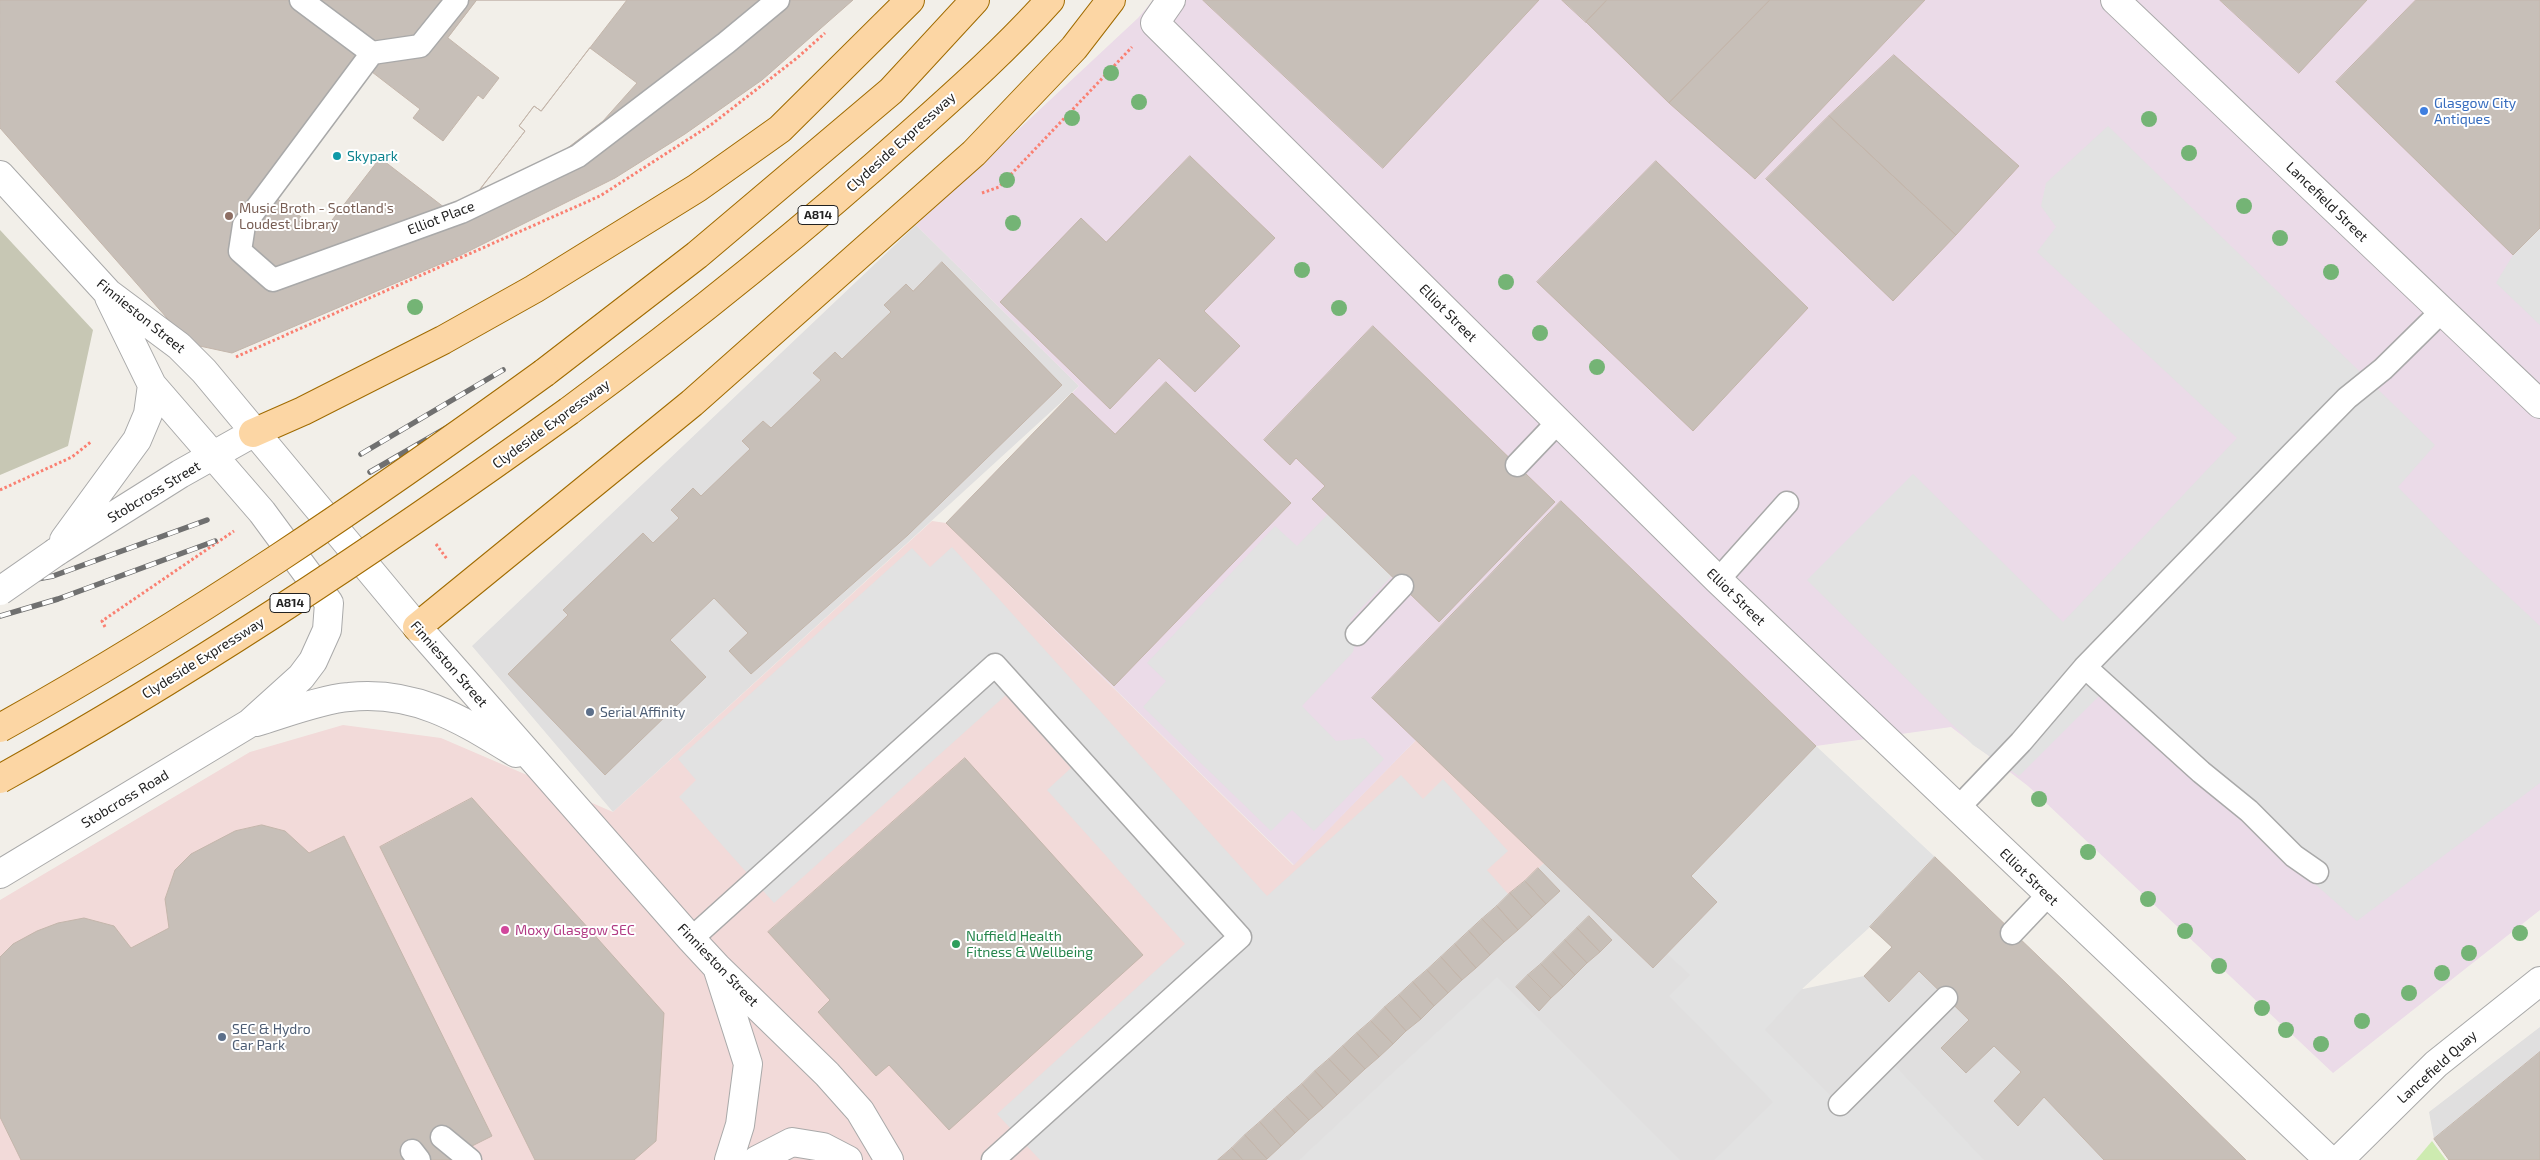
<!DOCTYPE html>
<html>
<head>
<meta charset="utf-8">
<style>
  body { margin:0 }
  canvas { display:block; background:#f2efe9 }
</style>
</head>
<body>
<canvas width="2540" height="1160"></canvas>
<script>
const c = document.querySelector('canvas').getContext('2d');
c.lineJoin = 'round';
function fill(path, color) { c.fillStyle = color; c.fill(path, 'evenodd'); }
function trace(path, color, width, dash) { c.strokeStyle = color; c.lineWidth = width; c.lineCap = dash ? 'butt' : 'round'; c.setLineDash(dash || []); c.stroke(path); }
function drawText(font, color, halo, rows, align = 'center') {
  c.font = font + ' "Exo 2",sans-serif'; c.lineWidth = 4; c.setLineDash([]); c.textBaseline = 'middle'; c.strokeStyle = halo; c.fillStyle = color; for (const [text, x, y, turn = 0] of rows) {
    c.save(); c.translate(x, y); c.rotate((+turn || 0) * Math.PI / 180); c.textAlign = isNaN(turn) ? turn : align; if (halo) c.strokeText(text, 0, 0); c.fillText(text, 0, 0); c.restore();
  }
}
const residential = new Path2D(`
  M916,225L1079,386L613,812L472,646Z
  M1935,857L2245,1160H1218L1544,863L1653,968L1714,905L1803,989L1864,976L1892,948L1870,927Z
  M2540,1027V1160H2449L2434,1139L2429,1112Z`);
const commercial = new Path2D(`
  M932,521L946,523L1293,865L1416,740L1544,863L1219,1160H0V900L250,752L343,725L441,738L613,812Z`);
const industrial = new Path2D(`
  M1153,0H2540V910L2333,1073L2028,786L1951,727L1816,746L1691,876L1717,902L1653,968L1416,740L1294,865L946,523L1079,386L916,225L1138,18Z`);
const construction = new Path2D(`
  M0,230L93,330L68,446L0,475Z`);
const grass = new Path2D(`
  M2432,1141L2446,1160H2416Z`);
const parking = new Path2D(`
  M2108,126L2435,445L2398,487L2463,554L2540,626V783L2357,921L2100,695L2019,776L1973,745L1807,580L1913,474L2063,622L2237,438L2037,252L2056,227L2041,206L2046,183Z
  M2540,228V325L2496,283L2513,255Z
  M1328,514L1392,576L1350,620L1357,634L1353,652L1302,706L1336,741L1364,738L1384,759L1314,831L1292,810L1271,831L1143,707L1166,681L1147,663L1275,526L1297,546Z
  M952,547L1267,896L1401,775L1423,799L1443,779L1508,851L1487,870L1509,895L1218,1160H1040L997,1114L1185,944L1047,790L1071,768L1006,695L774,903L679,797L696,780L678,759L912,548L930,567Z
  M1816,746L1935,857L1870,927L1802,989L1765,1030L1839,1104L1887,1057L1984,1160H1714L1773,1102L1669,996L1690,975L1667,954L1717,902L1691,876Z
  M1497,977L1680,1160H1299L1388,1077Z`);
const building = new Path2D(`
  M0,0H853L762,80L685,134L615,178L459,256L232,353L195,345L181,334L0,128Z
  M477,0H627L541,111L534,106L519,126L525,131L458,218L380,158L322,233L275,197L372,72L420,109L413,118L443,141L478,95L483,99L499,78L448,38Z
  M1203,0H1539L1383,168Z
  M1562,0H1607L1586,22Z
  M1607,0H1770L1669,103L1586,22Z
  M1770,0H1925L1755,179L1669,103Z
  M2220,0H2367L2299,73Z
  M2416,0H2540V228L2513,255L2336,82Z
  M590,48L637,83L603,121L557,156L532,170L480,189L525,131L519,126L534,106L541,111Z
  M1894,55L2019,166L1956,235L1829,116Z
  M1829,116L1956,235L1893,301L1766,179Z
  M1190,156L1275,238L1204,311L1240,346L1195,392L1159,358L1110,409L1000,302L1081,218L1106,242Z
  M1656,161L1808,308L1693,431L1537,282Z
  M942,262L1062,385L908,535L751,674L729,651L748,633L714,598L670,640L706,677L605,775L508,674L568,615L563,610L643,533L653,543L679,518L671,510L693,488L701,496L750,449L742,441L763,421L771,428L821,380L813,373L835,352L842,359L891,312L884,305L906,284L913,291Z
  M1373,326L1555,502L1439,622L1312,499L1325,486L1296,458L1290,465L1264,440Z
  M1166,382L1291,503L1114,686L946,523L1072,393L1115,434Z
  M1561,501L1816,746L1691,876L1717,902L1653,968L1372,698Z
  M965,758L1143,955L949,1130L889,1065L876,1076L818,1012L830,1000L768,932Z
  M472,798L664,1013L656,1141L634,1160H535L380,847Z
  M262,825L285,831L309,853L344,836L492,1136L470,1147L477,1160H21L0,1117V957L13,944L37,931L58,923L84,918L114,926L131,948L169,928L165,899L175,870L191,854L235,831Z
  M1935,857L2067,984L2246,1160H2104L2044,1097L2018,1126L1994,1101L2021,1072L1994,1046L1966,1073L1941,1048L1969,1020L1919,971L1889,1002L1864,976L1892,947L1870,927Z
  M1538,868L1560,891L1546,904L1525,881Z
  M1525,881L1546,904L1532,917L1510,893Z
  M1510,893L1532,917L1518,930L1497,906Z
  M1497,906L1518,930L1504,942L1482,919Z
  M1589,916L1612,940L1600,952L1577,928Z
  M1482,919L1504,942L1490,955L1469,931Z
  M1577,928L1600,952L1587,963L1565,940Z
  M1469,931L1490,955L1476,968L1455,944Z
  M1565,940L1587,963L1575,975L1553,952Z
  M1455,944L1476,968L1462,980L1441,957Z
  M1553,952L1575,975L1563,987L1541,964Z
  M1441,957L1462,980L1448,993L1427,970Z
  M1541,964L1563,987L1551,998L1528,975Z
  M1427,970L1448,993L1434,1006L1413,982Z
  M1528,975L1551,998L1539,1011L1516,987Z
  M1413,982L1434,1006L1421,1019L1399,995Z
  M1399,995L1421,1019L1406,1031L1385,1007Z
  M1385,1007L1406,1031L1393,1044L1371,1021Z
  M1371,1021L1393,1044L1379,1057L1357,1033Z
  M1357,1033L1379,1057L1365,1069L1343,1046Z
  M1343,1046L1365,1069L1351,1082L1329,1059Z
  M2540,1052V1160H2449L2434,1139Z
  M1329,1059L1351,1082L1337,1095L1315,1071Z
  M1315,1071L1337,1095L1323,1108L1302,1084Z
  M1302,1084L1323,1108L1309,1120L1287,1097Z
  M1287,1097L1309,1120L1295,1133L1274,1109Z
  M1274,1109L1295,1133L1281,1146L1260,1122Z
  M1260,1122L1281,1146L1267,1159L1245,1135Z
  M1245,1135L1267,1159L1265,1160H1243L1232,1148Z
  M1232,1148L1243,1160H1218Z`);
const path = new Path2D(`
  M982,193L999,187L1132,47
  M236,357L600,196L712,124L797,58L825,33
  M0,490L72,457L92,441
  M436,544L447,559
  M105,627L102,621L234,531`);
const service = new Path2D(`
  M301,0L372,53L420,46L457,0
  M372,53L244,225L240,251L273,280L461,212L578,156L726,43L778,0
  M1517,465L1558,422
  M1718,580L1787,503
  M1357,634L1402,586
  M2085,667L2201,772L2249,811L2294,856L2317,872
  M1958,808L2021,742L2085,667L2293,453L2347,398L2383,369L2442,311
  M2012,933L2048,895
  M691,939L995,665L1240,937L993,1160
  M1840,1104L1946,998
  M442,1137L470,1160
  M412,1151L419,1160`);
const minor = new Path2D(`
  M1171,0L1155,23L1718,580L2329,1160
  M2115,0L2540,404`);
const tertiary = new Path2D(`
  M0,175L108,293L179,346L204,371L417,627L691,939L717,967L827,1074L860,1111L889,1160
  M64,540L137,440L148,414L152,385
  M56,552L180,474L253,433
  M256,722C283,714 322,699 349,697C416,690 462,720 516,753
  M0,874L250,723L301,677L313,661L327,630L329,603L262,512L152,385L109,297
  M718,970L748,1064L740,1125L729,1160
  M757,1160L792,1142L823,1147L848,1160
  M2339,1160L2436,1064L2540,981`);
const primary = new Path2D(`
  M544,373L697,255L891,91L975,0
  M569,411C688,323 804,230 914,131C961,89 1008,47 1050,0
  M253,433L303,411L443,340L534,289L697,188L780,129L910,0
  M417,627L692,403L974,153L1074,48L1111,0`);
const rail = new Path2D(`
  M361,454L503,370
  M370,472L514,389
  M0,586L53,576L207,520
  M0,616L58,599L215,541`);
const tertiaryBridge = new Path2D(`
  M0,591L56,552`);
const primaryBridge = new Path2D(`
  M0,728C189,623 369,500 544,373
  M0,779C198,669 386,543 569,411`);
const trees = [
  [1111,73],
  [1139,102],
  [1072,118],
  [2149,119],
  [2189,153],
  [1007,180],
  [2244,206],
  [1013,223],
  [2280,238],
  [1302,270],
  [2331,272],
  [1506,282],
  [415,307],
  [1339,308],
  [1540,333],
  [1597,367],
  [2039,799],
  [2088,852],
  [2148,899],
  [2185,931],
  [2520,933],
  [2469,953],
  [2219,966],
  [2442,973],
  [2409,993],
  [2262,1008],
  [2362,1021],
  [2286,1030],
  [2321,1044]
];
const markers = [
  [2424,111,5,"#3f7fe0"],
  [337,156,5,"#0f9aa8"],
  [229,216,5,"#8d6e63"],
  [590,712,5,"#5c6f8a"],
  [505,930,5,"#d1479c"],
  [956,944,5,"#2e9e5b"],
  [222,1037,5,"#5c6f8a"]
];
const shields = [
  [818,215,40],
  [290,603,40]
];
const shieldNames = [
  ["A814",818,215],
  ["A814",290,603]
];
const shopNames = [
  ["Glasgow City",2434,103],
  ["Antiques",2434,119]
];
const streetNames = [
  ["Clydeside Expressway",901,142,-42],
  ["Lancefield Street",2327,202,44],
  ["Elliot Place",441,218,-21],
  ["Elliot Street",1448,313,45],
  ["Finnieston Street",141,316,39],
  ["Clydeside Expressway",551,424,-36],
  ["Stobcross Street",154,492,-31],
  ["Elliot Street",1736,597,44],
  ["Clydeside Expressway",203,658,-32],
  ["Finnieston Street",449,664,49],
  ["Stobcross Road",125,799,-31],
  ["Elliot Street",2029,877,44],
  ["Finnieston Street",718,965,46],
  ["Lancefield Quay",2437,1067,-42]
];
const cultureNames = [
  ["Skypark",347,156]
];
const educationNames = [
  ["Music Broth - Scotland's",239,208],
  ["Loudest Library",239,224]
];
const serviceNames = [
  ["Serial Affinity",600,712],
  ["SEC & Hydro",232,1029],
  ["Car Park",232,1045]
];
const hotelNames = [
  ["Moxy Glasgow SEC",515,930]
];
const leisureNames = [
  ["Nuffield Health",966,936],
  ["Fitness & Wellbeing",966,952]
];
fill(residential, '#e0dfdf');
fill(commercial, '#f2dad9');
fill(industrial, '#ebdbe8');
fill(construction, '#c7c7b4');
fill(grass, '#cdebb0');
fill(parking, '#e2e2e2');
fill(building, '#c7bfb8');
trace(building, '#c4b6ab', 1);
trace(service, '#a9a9a9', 25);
trace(minor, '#a9a9a9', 30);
trace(tertiary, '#a9a9a9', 30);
trace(primary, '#a06b00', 30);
trace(path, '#fa8072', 3, [2.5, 2.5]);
trace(service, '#fff', 22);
trace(minor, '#fff', 28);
trace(tertiary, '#fff', 28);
trace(primary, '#fcd6a4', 28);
trace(rail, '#707070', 5.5);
trace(rail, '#fff', 4, [11]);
trace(tertiaryBridge, '#a9a9a9', 30, []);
trace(primaryBridge, '#a06b00', 30, []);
trace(tertiaryBridge, '#fff', 28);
trace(primaryBridge, '#fcd6a4', 28);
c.fillStyle = '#74b475';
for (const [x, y] of trees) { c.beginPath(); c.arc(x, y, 8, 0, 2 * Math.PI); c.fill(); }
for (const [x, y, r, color] of markers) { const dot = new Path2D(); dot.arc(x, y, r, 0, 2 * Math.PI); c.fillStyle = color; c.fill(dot); trace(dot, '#fff', 2); }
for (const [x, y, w] of shields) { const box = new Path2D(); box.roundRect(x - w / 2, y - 9.5, w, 19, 4); c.fillStyle = '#fff'; c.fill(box); trace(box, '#222', 1); }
drawText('bold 12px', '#222', null, shieldNames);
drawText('14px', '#366cbe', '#fff', shopNames, 'left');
drawText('14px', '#222', '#fff', streetNames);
drawText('14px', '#0d838f', '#fff', cultureNames, 'left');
drawText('14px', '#785e54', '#fff', educationNames, 'left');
drawText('14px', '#4e5e75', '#fff', serviceNames, 'left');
drawText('14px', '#b23c85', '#fff', hotelNames, 'left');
drawText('14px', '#27864d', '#fff', leisureNames, 'left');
</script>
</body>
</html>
